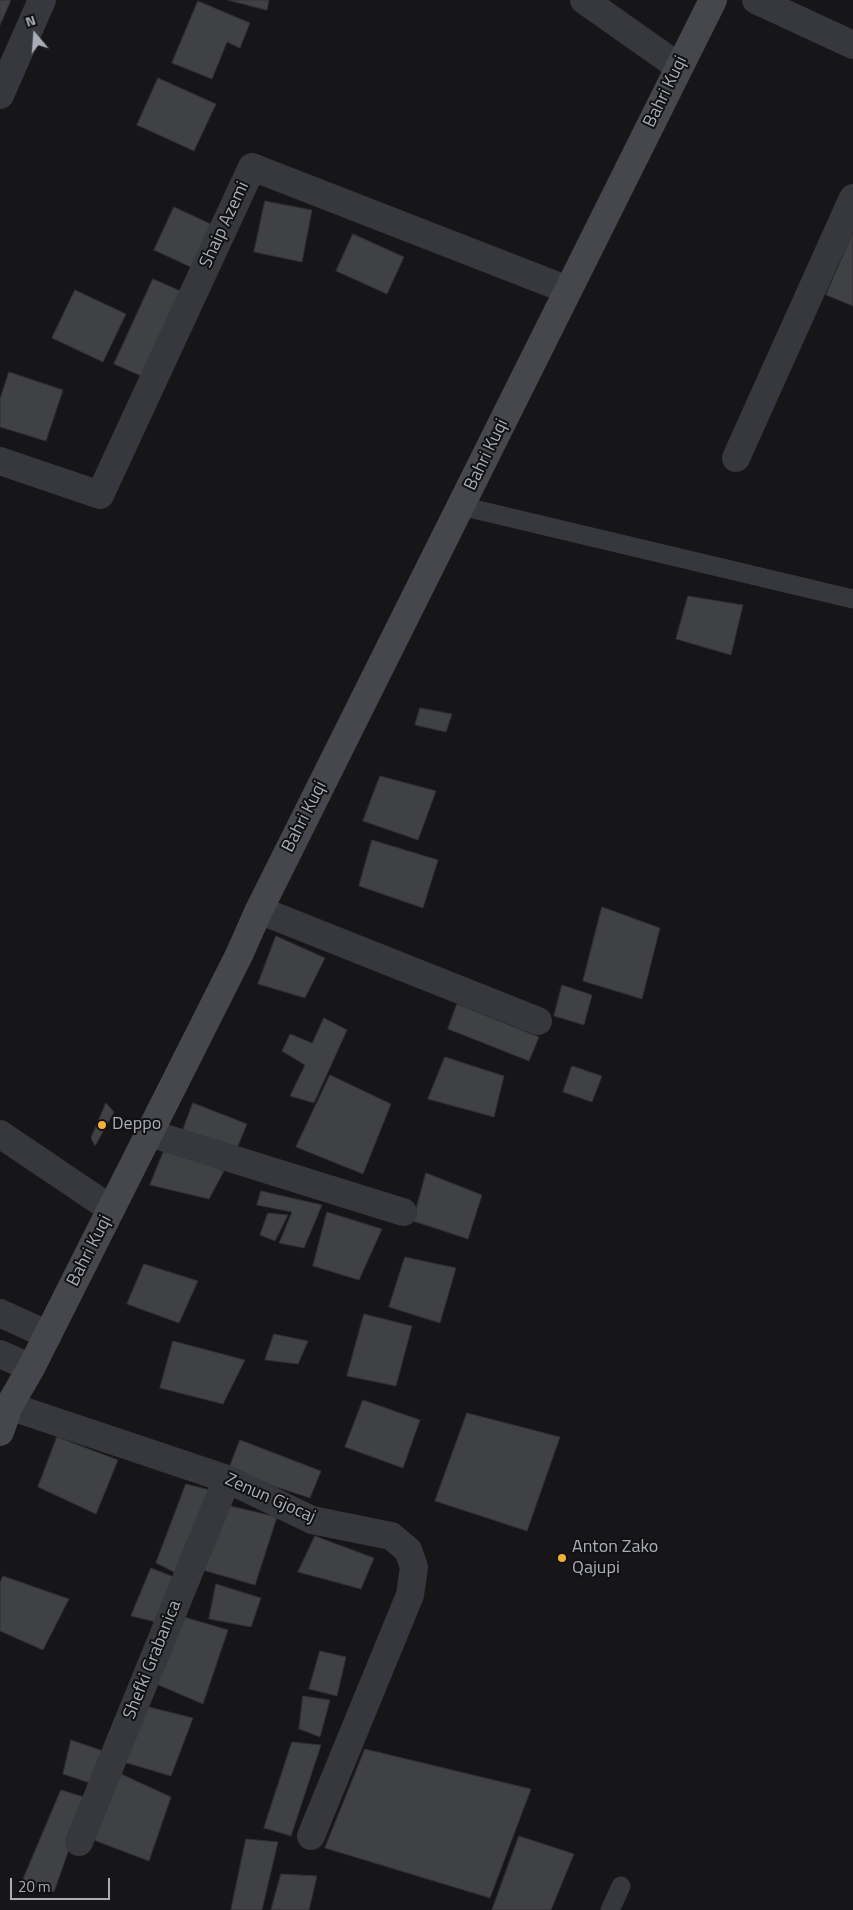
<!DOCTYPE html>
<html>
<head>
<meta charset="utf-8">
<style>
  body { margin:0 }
  #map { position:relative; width:853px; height:1910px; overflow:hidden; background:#161618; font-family:"Titillium Web",sans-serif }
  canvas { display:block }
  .north { position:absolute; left:10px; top:10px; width:50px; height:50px; -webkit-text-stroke:4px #111113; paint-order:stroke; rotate:342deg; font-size:14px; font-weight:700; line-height:20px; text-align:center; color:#a8adb8 }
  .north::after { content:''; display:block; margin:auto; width:18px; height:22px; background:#a8adb8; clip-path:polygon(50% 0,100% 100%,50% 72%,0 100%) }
  .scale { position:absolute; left:10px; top:1878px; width:100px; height:22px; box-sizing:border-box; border:2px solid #a8adb8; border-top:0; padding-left:6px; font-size:15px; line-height:18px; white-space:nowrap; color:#a8adb8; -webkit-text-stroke:4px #111113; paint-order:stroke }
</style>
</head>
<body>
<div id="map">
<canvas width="853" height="1910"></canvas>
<div class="north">N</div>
<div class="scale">20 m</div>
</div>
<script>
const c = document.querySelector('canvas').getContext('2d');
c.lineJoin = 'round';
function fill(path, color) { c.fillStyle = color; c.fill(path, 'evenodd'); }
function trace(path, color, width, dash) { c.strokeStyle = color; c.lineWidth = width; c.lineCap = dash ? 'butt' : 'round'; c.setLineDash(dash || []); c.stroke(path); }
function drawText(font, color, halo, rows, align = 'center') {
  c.font = font + ' "Titillium Web",sans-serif'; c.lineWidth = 4; c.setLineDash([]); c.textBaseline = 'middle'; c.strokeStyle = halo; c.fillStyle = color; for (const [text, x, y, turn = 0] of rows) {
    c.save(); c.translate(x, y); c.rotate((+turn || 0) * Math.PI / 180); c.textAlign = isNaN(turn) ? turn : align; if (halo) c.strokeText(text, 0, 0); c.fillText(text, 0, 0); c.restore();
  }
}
const building = new Path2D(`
  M0,0H11L0,25Z
  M228,0H269L267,10Z
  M198,1L250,23L240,48L227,42L212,79L172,63Z
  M158,78L216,104L194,151L137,125Z
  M265,201L312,210L302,262L254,252Z
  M174,207L215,226L195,269L154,250Z
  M853,232V306L826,295Z
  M353,234L404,257L387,294L336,271Z
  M153,279L185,293L146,378L114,364Z
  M75,290L126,314L103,362L52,338Z
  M9,372L63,390L46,441L0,427V399Z
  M688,596L743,605L731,655L676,639Z
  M420,708L452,714L446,732L415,725Z
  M380,776L436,791L418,840L363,821Z
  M372,840L438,860L423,908L359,886Z
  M602,907L660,928L642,999L583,981Z
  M276,936L325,958L305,998L258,984Z
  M562,985L592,995L584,1025L554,1016Z
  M457,1004L539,1037L529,1061L448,1029Z
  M324,1018L347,1030L314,1103L290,1096L305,1065L282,1051L290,1034L312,1043Z
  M445,1057L504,1076L494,1117L428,1099Z
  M572,1066L602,1076L592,1102L563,1092Z
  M330,1075L391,1104L363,1174L296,1147Z
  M106,1103L114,1112L95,1146L91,1138Z
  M193,1103L247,1124L235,1153L181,1135Z
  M165,1148L224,1171L209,1199L150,1185Z
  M426,1173L482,1195L468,1239L413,1221Z
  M261,1191L322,1205L304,1248L279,1243L292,1212L257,1205Z
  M327,1212L382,1229L359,1280L313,1266Z
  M268,1213L288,1215L275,1241L260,1235Z
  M405,1257L456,1268L440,1323L389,1307Z
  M144,1264L198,1281L179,1323L127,1304Z
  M364,1314L412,1326L396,1386L347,1376Z
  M274,1334L308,1341L298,1364L265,1360Z
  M173,1341L245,1360L223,1404L160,1388Z
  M363,1400L420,1420L403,1468L345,1447Z
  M467,1413L560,1437L527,1531L435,1501Z
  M57,1437L118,1460L96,1514L38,1487Z
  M240,1440L321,1471L310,1498L228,1471Z
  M186,1484L214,1491L178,1574L156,1563Z
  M222,1504L277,1517L255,1585L199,1569Z
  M315,1536L374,1558L361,1589L298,1572Z
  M151,1568L179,1579L160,1623L131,1616Z
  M3,1576L69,1599L43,1650L0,1631V1583Z
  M216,1584L261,1598L251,1627L209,1619Z
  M174,1614L228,1630L203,1704L147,1680Z
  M320,1651L346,1657L337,1696L309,1689Z
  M303,1696L330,1700L320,1737L299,1729Z
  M145,1706L193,1718L171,1776L120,1761Z
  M71,1740L103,1751L90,1783L63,1774Z
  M292,1742L321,1745L291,1836L264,1828Z
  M365,1749L531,1789L490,1898L325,1848Z
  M121,1774L171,1797L149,1861L91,1839Z
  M61,1790L87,1798L54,1892L22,1882Z
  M519,1836L574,1854L551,1910H492Z
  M246,1839L278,1842L262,1910H231Z
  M281,1874L317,1876L309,1910H271Z`);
const lane = new Path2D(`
  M461,506L853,599
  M610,1910L621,1886`);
const street = new Path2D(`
  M584,0L679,67
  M756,0L853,45
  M0,95L42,0
  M736,458L853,198
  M0,461L100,495L252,167L568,290
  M259,910L538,1021
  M149,1133L403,1212
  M0,1134L111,1209
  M0,1313L48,1335
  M0,1354L31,1368
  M9,1406L227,1479L312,1520L391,1536L408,1550L414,1567L410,1595L311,1836
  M79,1842L227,1479`);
const secondary = new Path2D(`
  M0,1432L9,1406L31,1368L239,955L259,910L713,0`);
const markers = [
  [102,1125,5,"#f2b134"],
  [562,1558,5,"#f2b134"]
];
const streetNames = [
  ["Bahri Kuqi",666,92,-64],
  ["Shaip Azemi",225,225,-65],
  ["Bahri Kuqi",487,455,-64],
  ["Bahri Kuqi",305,817,-63],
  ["Bahri Kuqi",90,1251,-63],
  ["Zenun Gjocaj",270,1499,24],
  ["Shefki Grabanica",153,1660,-68]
];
const poiNames = [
  ["Deppo",112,1125],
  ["Anton Zako",572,1548],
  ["Qajupi",572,1569]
];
fill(building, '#404145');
trace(building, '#303034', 1);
trace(lane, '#37383d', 19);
trace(street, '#37383d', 28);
trace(secondary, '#45474d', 28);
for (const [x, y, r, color] of markers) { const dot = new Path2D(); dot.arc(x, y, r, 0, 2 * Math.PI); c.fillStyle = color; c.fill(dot); trace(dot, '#111113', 2); }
drawText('18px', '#a8adb8', '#111113', streetNames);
drawText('18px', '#a8adb8', '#111113', poiNames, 'left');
</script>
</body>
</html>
